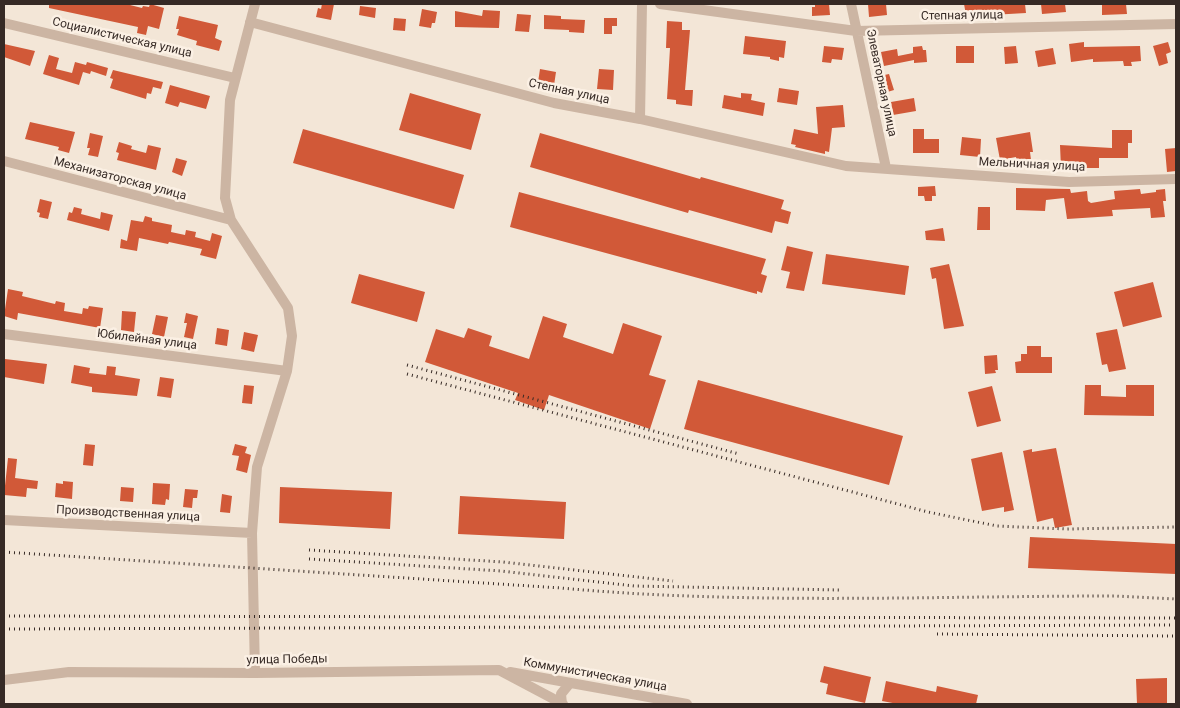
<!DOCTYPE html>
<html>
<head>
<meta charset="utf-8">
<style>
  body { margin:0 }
  #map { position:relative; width:1180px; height:708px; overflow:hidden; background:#f3e6d7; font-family:Roboto,sans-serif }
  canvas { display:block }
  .frame { position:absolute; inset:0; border:5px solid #362a25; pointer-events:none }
</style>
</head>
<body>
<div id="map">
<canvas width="1180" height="708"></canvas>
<div class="frame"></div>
</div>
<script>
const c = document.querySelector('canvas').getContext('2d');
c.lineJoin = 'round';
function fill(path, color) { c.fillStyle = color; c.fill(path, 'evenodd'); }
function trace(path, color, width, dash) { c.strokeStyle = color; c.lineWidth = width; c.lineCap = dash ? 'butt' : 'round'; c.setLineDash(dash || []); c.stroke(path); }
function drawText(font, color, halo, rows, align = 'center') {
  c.font = font + ' Roboto,sans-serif'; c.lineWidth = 5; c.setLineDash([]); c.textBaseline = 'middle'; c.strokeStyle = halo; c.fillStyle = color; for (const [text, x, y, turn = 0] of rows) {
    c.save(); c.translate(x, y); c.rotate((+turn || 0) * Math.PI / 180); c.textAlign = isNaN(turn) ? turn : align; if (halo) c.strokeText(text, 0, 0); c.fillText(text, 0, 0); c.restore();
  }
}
const building = new Path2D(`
  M49,4H126L142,8L143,6L149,7L150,4L164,8L159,29L148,26L146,35L137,33L138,27L49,8Z
  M322,4H334L331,20L316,17L318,8L321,9Z
  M815,4H829L830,15L812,16V7H815Z
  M868,4H886L887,15L869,17Z
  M964,4H1025L1026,13L991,15V11L966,15Z
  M1041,4H1065L1066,12L1042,14Z
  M1102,4H1126L1127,14L1102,15Z
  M360,6L376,8L375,18L359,15Z
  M422,9L437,12L435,23H432L431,28L419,26Z
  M483,10L500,11L499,28L455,27V11L482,16Z
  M517,14L531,15L529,32L515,31Z
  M544,15L561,16V19L585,20L584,33L569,32V30L544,29Z
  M179,16L218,25L215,38L222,41L219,51L196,45L197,41L177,35L179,29H176Z
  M394,18L406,19L405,31L393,30Z
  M604,18H617V26H612V34H604Z
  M667,21L682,22V30H690L685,90H693L692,106L676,104V100L667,99L670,48H666Z
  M745,36L786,41L784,58L779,57V61L770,59V57L743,54Z
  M1084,42V47L1140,46L1141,61L1131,62L1132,66H1124L1123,61L1093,62V59L1071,62L1069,44Z
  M1168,42L1171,52L1166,54L1168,63L1159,66L1153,46Z
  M4,44L35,51L30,66L4,57Z
  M824,46L844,48L842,60L832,59L831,63L822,62Z
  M922,46L923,50H926L927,62L914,63V60L884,66L881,52L897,49L898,56L913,53V47Z
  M956,46H974V63H956Z
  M1016,46L1018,63L1005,64L1004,47Z
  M1053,48L1056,64L1038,67L1035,51Z
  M49,55L59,58L56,69L72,73L75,62L86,65L87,62L108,68L106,76L91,71L90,74L83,72L79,85L43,74Z
  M540,69L556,72L553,92L537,89Z
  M599,69L614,70L613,90L597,89Z
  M113,70L163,82L161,89L153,87L151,94L147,93L146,99L110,88L113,79L110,78Z
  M889,74L894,90L884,93L880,76Z
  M170,85L210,96L206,109L180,102L178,107L165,103Z
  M779,88L799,91L797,105L777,102Z
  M410,93L481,114L471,150L399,130Z
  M741,93L752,94L751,100L765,103L763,116L722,108L724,95L741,98Z
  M914,98L916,111L893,115L891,102Z
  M843,105L845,127L832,128L829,152L825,151V154L795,147L796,145L791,144L794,129L818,134L816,107Z
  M30,122L75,132L69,153L58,150L59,147L25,139Z
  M303,129L464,175L454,209L293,163Z
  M913,129H924V139H939V153H913Z
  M1112,130H1132V143H1128V158H1099V168H1061L1060,145L1112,148Z
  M1030,132L1033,152H1030L1031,160L1017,163L1016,157L1000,160L996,138Z
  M90,133L103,136L98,157L88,155L90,148H87Z
  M540,133L700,179L701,177L784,200L781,209L791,212L788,224L775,221L772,233L689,210L688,213L530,167Z
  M962,137L981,139L980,157L960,155Z
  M119,142L132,146L131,149L146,153L148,145L161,148L156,170L117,160L119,153L116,152Z
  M1176,148V171L1167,172L1165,149Z
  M176,158L187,161L182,176L172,172Z
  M935,186L936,196H932V201H925L924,196H918V187Z
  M1016,188L1070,189L1071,193L1087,191L1088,201L1091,203L1115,199L1114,191L1140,189L1141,194L1156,192V190L1165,189L1166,201H1163L1165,217L1151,218L1150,208L1112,210L1113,216L1067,219L1064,198L1046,200L1045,211L1016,210Z
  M519,192L766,259L761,274L767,276L762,293L757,291V294L510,227Z
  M40,199L52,202L48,219L39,217L40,213L37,212Z
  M74,207L82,209L81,214L100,219L101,212L113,215L109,231L67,220L69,212L72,213Z
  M978,207H990V230H977Z
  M145,216L152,218V221L172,225L171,232L185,235L186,230L196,232L195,237L210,241L212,233L222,236L216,259L200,255L202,249L169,242L168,244L139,238L137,251L120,248L121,239L127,241L131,220L143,222Z
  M943,228L945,241L926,240L925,231Z
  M787,246L813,252L804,291L786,288L790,272L781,270Z
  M826,254L909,266L905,295L822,284Z
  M949,264L964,326L944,329L936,278L932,279L930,268Z
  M359,274L425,292L417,322L351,303Z
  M1153,282L1162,317L1123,327L1114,292Z
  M8,289L23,292L22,296L55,304L56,301L65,303L64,311L82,314L83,308L88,309L89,306L103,308L100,328L18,313L17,320L4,316Z
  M122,311L136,312L134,332L121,330Z
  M186,313L198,316L193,339L184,337L187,323H184Z
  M156,315L168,317L164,337L152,334Z
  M543,316L567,324L563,337L613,354L623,323L662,336L649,375L666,380L650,429L549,395L544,410L515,400L518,393L425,362L436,329L464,338L468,328L492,336L489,346L529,359Z
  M217,328L229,330L227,346L215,344Z
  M1117,329L1126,369L1109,372L1107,364L1102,365L1096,333Z
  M244,332L258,335L254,352L241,349Z
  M1027,346H1041V357H1052V373H1016L1015,362L1021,361V354H1027Z
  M997,355L998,370H995L996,373L985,374L984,356Z
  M5,359L47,364L44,384L4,377Z
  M74,365L90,368L89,373L106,375L107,366L116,367L115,375L140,379L137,396L92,392V387L71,383Z
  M160,377L174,379L171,398L157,396Z
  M698,380L903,436L889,485L684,429Z
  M244,385L254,386L252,404L242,403Z
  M1085,385H1101V396L1126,397V385H1154V416L1084,415Z
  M992,386L1001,421L977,427L968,392Z
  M85,444L95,445L93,466L83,465Z
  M235,444L247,447L245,453L251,455L247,473L236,470L239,456L232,455Z
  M1056,448L1072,525L1055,528L1053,518L1037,522L1023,451L1032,449V452Z
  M1002,452L1014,510L1004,512V507L982,511L971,459Z
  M8,458L17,459L15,478L38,481L37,489L27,488L26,497L4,495Z
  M63,481L73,482L72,499L55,497L56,483L63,484Z
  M153,483L170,484L169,500L166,499L165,505L152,504Z
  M121,487L134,488L133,502L120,501Z
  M280,487L392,492L390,529L279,523Z
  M185,489L198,490L197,498H193L192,508L183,507Z
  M222,494L232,496L230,513L220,512Z
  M460,496L566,502L564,539L458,534Z
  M1030,537L1176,544V574L1028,568Z
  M824,666L871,677L865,703L826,694L828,684L820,682Z
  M1167,678V704H1137L1136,679Z
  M886,681L936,692L937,686L978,695L976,704H898L882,701Z`);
const minor = new Path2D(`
  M255,4L230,100L225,198L231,220L288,308L292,336L287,371L257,467L252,533L255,673
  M660,4L856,31L1176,24
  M851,4L886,168
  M250,22L554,103L640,119L846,166L1069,182L1176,179
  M4,23L235,78
  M640,119L642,4
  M4,161L231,220
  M4,334L287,371
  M4,520L252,533
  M510,672L687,704
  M4,680L69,672L255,673L499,670L563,704
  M562,704L561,694L570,683`);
const rail = new Path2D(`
  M407,365L739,454
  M407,374L928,512L997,526L1067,529L1176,527
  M309,550L503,562L673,581
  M4,552L561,588C745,605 930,596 1115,596L1176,599
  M309,559L501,571L634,586L840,590
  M4,616L1176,618
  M4,629L1171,625
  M937,634L1176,636`);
const streetNames = [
  ["Степная улица",962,16,-1],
  ["Социалистическая улица",122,38,13],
  ["Элеваторная улица",881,83,78],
  ["Степная улица",569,92,12],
  ["Мельничная улица",1032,165,3],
  ["Механизаторская улица",120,179,15],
  ["Юбилейная улица",147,340,7],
  ["Производственная улица",128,514,3],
  ["улица Победы",287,660,-1],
  ["Коммунистическая улица",595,675,10]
];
fill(building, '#d15938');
trace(minor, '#ccb5a3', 10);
trace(rail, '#362a25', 3, [1, 4]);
drawText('12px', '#362a25', '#fbf0e4', streetNames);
</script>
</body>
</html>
